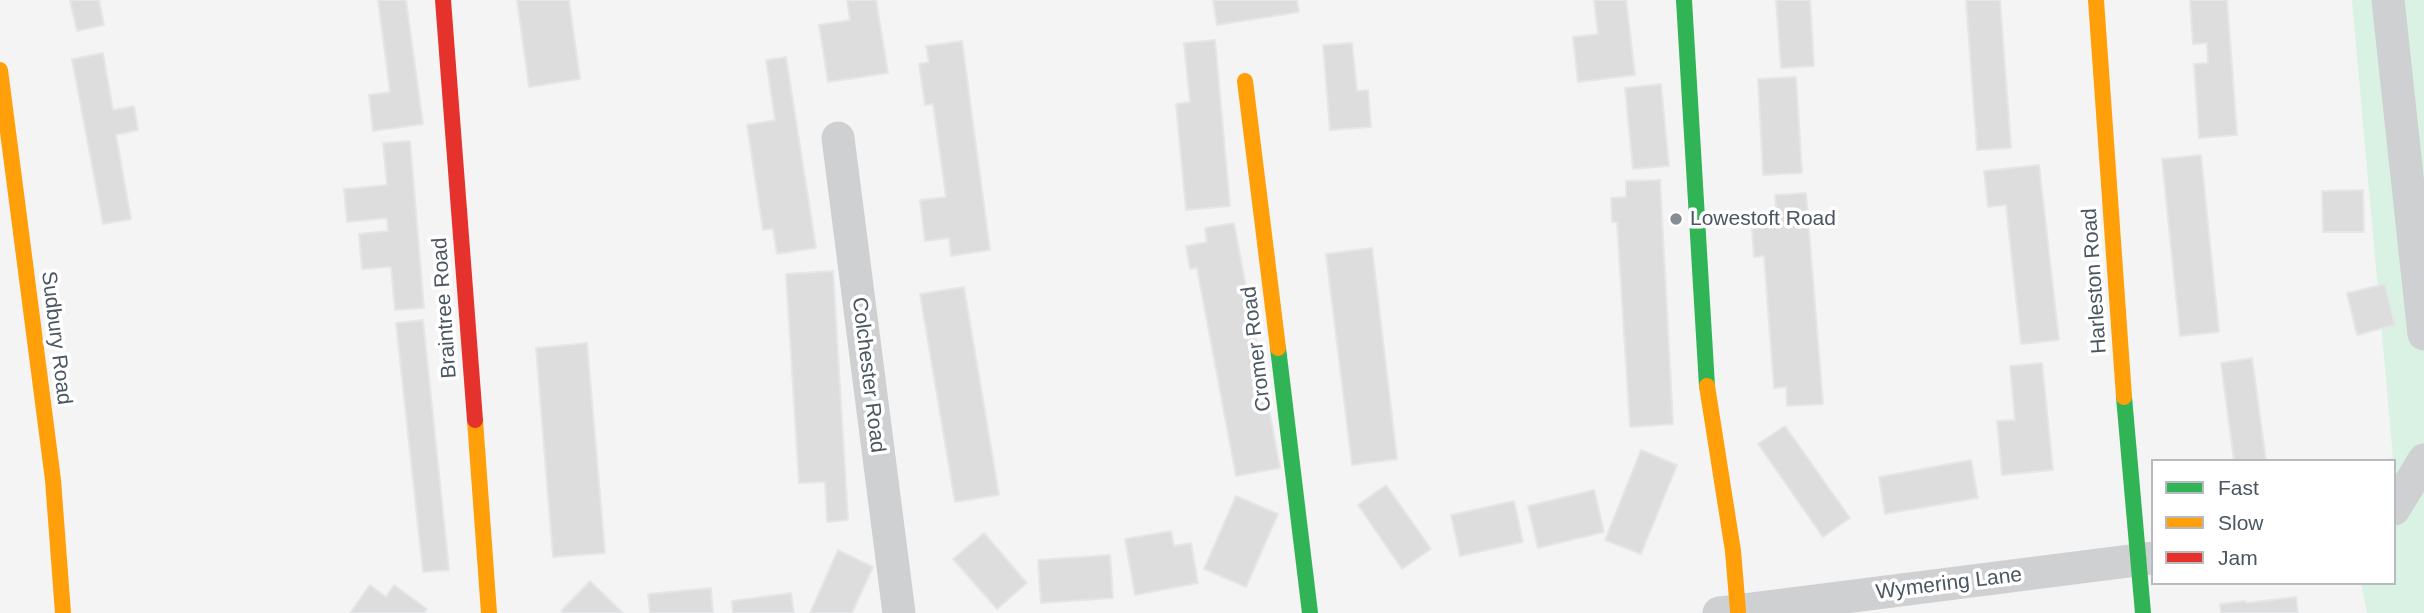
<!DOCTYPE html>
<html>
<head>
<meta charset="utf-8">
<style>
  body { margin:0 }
  #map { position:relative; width:2424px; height:613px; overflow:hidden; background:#f4f4f4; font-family:Arial,sans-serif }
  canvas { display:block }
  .legend { position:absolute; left:2151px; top:459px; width:245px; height:126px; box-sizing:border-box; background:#fff; border:2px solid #b7bbc0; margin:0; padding:9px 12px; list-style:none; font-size:21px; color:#4a5661 }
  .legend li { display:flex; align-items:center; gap:14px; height:35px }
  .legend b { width:35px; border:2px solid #b7bbc0 }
</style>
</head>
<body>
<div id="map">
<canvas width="2424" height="613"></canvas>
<ul class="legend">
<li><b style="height:9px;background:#30b455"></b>Fast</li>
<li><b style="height:9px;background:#ff9f0a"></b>Slow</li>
<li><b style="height:9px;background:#e5322d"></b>Jam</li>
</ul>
</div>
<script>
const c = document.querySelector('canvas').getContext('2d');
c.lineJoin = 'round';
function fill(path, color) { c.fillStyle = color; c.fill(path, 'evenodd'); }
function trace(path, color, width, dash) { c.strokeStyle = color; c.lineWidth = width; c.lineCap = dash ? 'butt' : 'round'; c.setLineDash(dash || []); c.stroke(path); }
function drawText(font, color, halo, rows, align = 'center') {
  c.font = font + ' Arial,sans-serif'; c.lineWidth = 7; c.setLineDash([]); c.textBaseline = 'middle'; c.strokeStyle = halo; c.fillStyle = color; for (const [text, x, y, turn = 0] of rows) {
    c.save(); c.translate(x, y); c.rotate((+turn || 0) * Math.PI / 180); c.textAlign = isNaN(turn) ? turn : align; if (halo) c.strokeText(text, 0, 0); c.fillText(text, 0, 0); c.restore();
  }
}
const green = new Path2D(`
  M2352,0H2424V613H2367L2362,587L2361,583H2394V461H2368L2393,458Z`);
const building = new Path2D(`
  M70,0H99L104,25L77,31Z
  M378,0H406L423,124L373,131L369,95L390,92Z
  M517,0H569L580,79L529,87Z
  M847,0H876L888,73L828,82L819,25L850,20Z
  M1213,0H1297L1299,12L1217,25Z
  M1594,0H1626L1635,75L1578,82L1573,37L1598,34Z
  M1776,0H1810L1814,66L1781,68Z
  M1966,0H2000L2011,148L1977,150Z
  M2190,0H2227L2237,135L2199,138L2194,64L2208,63L2207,43L2193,44Z
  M1215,40L1230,206L1186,210L1176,104L1190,102L1184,43Z
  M962,41L990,250L951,256L949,238L925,241L920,200L946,197L933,104L925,105L919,64L929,62L926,46Z
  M1352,43L1357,91L1368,90L1371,127L1330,130L1323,45Z
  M103,53L113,110L134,106L138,130L116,135L131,219L103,224L72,59Z
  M786,57L816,248L777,254L773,229L763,230L747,125L775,120L766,60Z
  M1796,77L1802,173L1763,175L1758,79Z
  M1661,84L1669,166L1633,169L1625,88Z
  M410,141L424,308L395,310L391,267L362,269L359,234L388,231L387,218L347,222L344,189L387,185L383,143Z
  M2201,155L2219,332L2180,336L2162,159Z
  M2039,165L2059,340L2021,344L2006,205L1988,207L1984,171Z
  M1660,180L1673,424L1630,427L1617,222H1612L1611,198L1626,197V181Z
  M2363,190L2364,232H2323L2322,191Z
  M1806,193L1823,404L1787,406L1786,387L1774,388L1764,256L1754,257L1751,215L1776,213L1775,195Z
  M1234,223L1280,468L1236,476L1197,268L1190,269L1186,246L1207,242L1205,228Z
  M1372,248L1397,459L1352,465L1326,254Z
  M833,271L848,520L827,522L825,482L799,483L786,274Z
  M2385,284L2395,325L2357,335L2347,293Z
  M964,287L999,495L955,502L920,294Z
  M423,320L449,570L423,572L396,323Z
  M587,343L605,553L553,557L536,348Z
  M2252,358L2266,461H2234L2221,363Z
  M2042,363L2053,470L2002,475L1997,421L2015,420L2010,366Z
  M1785,426L1850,518L1823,537L1758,444Z
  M1641,450L1677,465L1641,554L1605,540Z
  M1971,460L1978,498L1885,514L1879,477Z
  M1386,485L1431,549L1402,569L1358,505Z
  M1594,490L1604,532L1538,548L1528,506Z
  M1236,496L1278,514L1246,587L1204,569Z
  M1514,501L1523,542L1460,556L1451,515Z
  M1171,531L1174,546L1191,543L1198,583L1135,595L1125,539Z
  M984,533L1027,583L997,609L953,559Z
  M838,550L873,567L852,613H810Z
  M1110,555L1113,598L1041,603L1038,560Z
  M590,581L623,613H564L561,611Z
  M370,585L386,597L394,585L427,609L424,613H350Z
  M711,588L713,613H650L648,594Z
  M791,593L794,613H733L732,601Z
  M2296,597L2298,613H2221L2220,604L2245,601L2246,603Z`);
const street = new Path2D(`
  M2388,0L2424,334
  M838,138L899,613
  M2394,509L2424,460
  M1719,613L2153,558`);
const fast = new Path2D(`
  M1684,0L1707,386
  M1278,348L1310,613
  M2124,397L2143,613`);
const slow = new Path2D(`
  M2096,0L2124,397
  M0,70L53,480L63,613
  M1245,81L1278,348
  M1707,386L1733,551L1738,611
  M475,420L489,613`);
const jam = new Path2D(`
  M443,0L475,420`);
const markers = [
  [1676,219,7,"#868d94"]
];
const poiNames = [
  ["Lowestoft Road",1690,219]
];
const streetNames = [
  ["Harleston Road",2095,281,-94],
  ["Braintree Road",445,308,-94],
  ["Sudbury Road",56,338,83],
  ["Cromer Road",1257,349,-97],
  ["Colchester Road",868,375,83],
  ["Wymering Lane",1949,584,-7]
];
fill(green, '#d9f2e3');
fill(building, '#ddddde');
trace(building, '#e5e6e7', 2);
trace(street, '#ced0d2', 33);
trace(fast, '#30b455', 16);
trace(slow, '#ff9f0a', 16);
trace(jam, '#e5322d', 16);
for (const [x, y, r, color] of markers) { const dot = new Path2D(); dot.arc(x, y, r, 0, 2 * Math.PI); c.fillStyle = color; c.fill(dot); trace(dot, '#fff', 2.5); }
drawText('21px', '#4a5661', '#fff', poiNames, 'left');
drawText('21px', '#4a5661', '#fff', streetNames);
</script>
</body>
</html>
